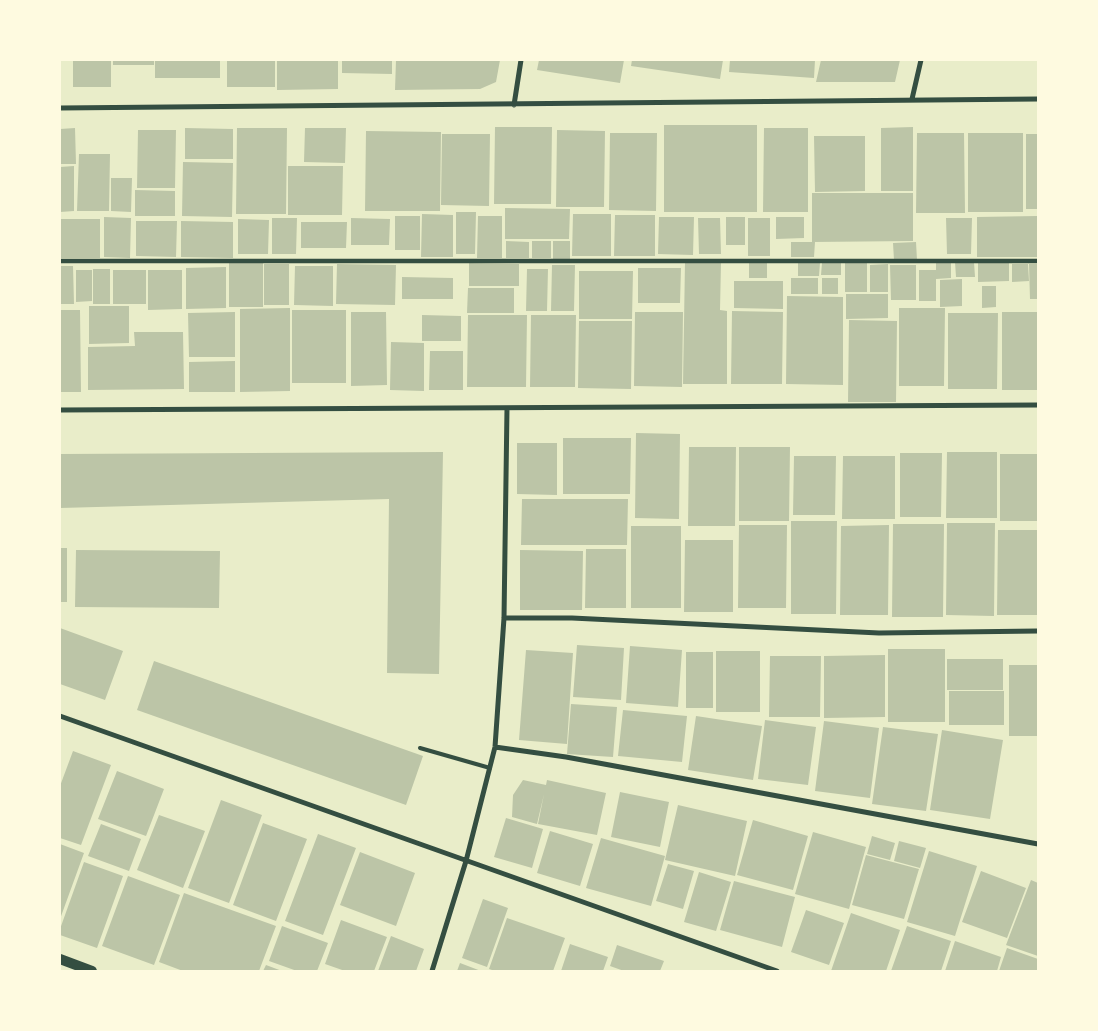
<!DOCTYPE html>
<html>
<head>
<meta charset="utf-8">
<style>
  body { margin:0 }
  #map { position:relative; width:1098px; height:1031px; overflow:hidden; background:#e9edc9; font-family:"Exo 2",sans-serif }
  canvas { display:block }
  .frame { position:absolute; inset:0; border:61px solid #fefae0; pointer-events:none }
</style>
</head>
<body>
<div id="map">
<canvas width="1098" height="1031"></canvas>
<div class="frame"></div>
</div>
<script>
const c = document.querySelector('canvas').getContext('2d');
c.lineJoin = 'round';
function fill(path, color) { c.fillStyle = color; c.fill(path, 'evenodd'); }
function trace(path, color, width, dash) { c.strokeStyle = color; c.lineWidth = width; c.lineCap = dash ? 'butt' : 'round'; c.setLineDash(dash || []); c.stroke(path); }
const building = new Path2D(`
  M73,60H111V87H73Z
  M113,60H154V65H113Z
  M155,60H220V78H155Z
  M227,60H275V87H227Z
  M277,60H338V89L277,90Z
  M342,60H392V74L342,73Z
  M396,60H500L496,82L480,89L395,90Z
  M539,60H624L620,83L537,70Z
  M632,60H723L720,79L631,66Z
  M730,60H815L814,78L729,72Z
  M821,60H900L895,82H816Z
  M664,125H757V212H664Z
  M495,127H552L551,204H494Z
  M913,127V191H881V128Z
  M75,128L76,164H60V129Z
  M185,128L233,129V159H185Z
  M237,128H287L286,214H236Z
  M305,128H346L345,163L304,162Z
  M764,128H808V212H763Z
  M138,130H176L175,188H137Z
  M557,130L605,131L604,207H556Z
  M366,131L441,132L440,211H365Z
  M610,133H657L656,211L609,210Z
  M917,133H964L965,213H916Z
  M968,133H1023V212H968Z
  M442,134H490L489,206L441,205Z
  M1026,134H1038V209H1026Z
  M814,136H865V191L815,192Z
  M79,154H110L109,211H77Z
  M183,162L233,163L232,217L182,216Z
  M74,166V211L60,212V167Z
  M288,166H343L342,215H288Z
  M111,178H132L131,212L111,211Z
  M135,190L175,191V216H135Z
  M812,193H913V241L812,242Z
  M505,208L570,209L569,239H505Z
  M456,212H476L475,254H456Z
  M422,214L453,215V257H421Z
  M573,214H611V256H572Z
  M615,215H655V256H614Z
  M395,216H420V250H395Z
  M478,216H502V258H477Z
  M1038,216V257H977V217Z
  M104,217L131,218L130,258L104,257Z
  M659,217H694L693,255L658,254Z
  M726,217H745V245H726Z
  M776,217H804V238L776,239Z
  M272,218H297L296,254H272Z
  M351,218L390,219L389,245H351Z
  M698,218H720L721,254H699Z
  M748,218H770V256H748Z
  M946,218H972L971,254H947Z
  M60,219H100V258H60Z
  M238,219L269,220L268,254H238Z
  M136,221H177L176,257L136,256Z
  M181,221L233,222V258L181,257Z
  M301,222H347L346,248H301Z
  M506,241L529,242V258H506Z
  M532,241H551V258H532Z
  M553,241H570V259H553Z
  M791,242H815L814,257H791Z
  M916,242L917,260H894L893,243Z
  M685,262H721L720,310L727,311V384H683Z
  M749,262H767V278H749Z
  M841,262V275H821L822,263Z
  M936,262L951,263V278L936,279Z
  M955,262H974L975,277H956Z
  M1009,262V281L978,282V263Z
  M229,263H263V307H229Z
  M469,263L519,264V286H469Z
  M798,263H820L819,276H798Z
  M845,263H867V292H845Z
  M264,264H289V305H264Z
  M337,264L396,265L395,305L336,304Z
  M888,264V292H870V265Z
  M1012,264H1028L1029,281L1012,282Z
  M1029,264H1038V299H1030Z
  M552,265H575L574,311H551Z
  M890,265H916V300H891Z
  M60,266H73L74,304H60Z
  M295,266H333V306L294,305Z
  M226,267V308L186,309V268Z
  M638,268H681L680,303H638Z
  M93,269H110V304H93Z
  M527,269H548L547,311H526Z
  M76,270H92V301L76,302Z
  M113,270H146V304H113Z
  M148,270H182V309L148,310Z
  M919,270H936V301H919Z
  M579,271H633L632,319H579Z
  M402,277L453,278V299H402Z
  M791,278H818V294H791Z
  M822,278H838V294H822Z
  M962,279V306L940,307V280Z
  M734,281H783V309L734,308Z
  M982,286H996V307L982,308Z
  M468,288H514V313H467Z
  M846,294H888V318L846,319Z
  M787,296L843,297V385L786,384Z
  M89,306H129V343L89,344Z
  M290,308V391L240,392V309Z
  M899,308H945L944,386H899Z
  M60,310H80L81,392H60Z
  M292,310H346V383H292Z
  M732,311L783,312L782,384H731Z
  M235,312V357H189L188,313Z
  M351,312H386L387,385L351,386Z
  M635,312H683L682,387L634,386Z
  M1002,312H1038V390H1002Z
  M948,313H998L997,389H948Z
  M422,315L461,316V341H422Z
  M468,315H527L526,387H467Z
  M531,315H576L575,387H530Z
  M849,320L897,321L896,402H848Z
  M579,321H632L631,389L578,388Z
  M134,332H183L184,389L88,390V347L135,346Z
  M391,342L424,343V391L390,390Z
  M430,351H463V390H429Z
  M235,361V392H189V362Z
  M636,433L680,434L679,519L635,518Z
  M563,438H631L630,494H563Z
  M517,443H557V495L517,494Z
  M689,447H736L735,526H688Z
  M739,447H790L789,521H739Z
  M443,452L439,674L387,673L389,499L60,508V454Z
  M947,452H997V518H946Z
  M900,453H942L941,517H900Z
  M1000,454H1038V521H1000Z
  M794,456H836L835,515H793Z
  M843,456H895V519H842Z
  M522,499H628L627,545H521Z
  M791,521H837L836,614H791Z
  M947,523H995L994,616L946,615Z
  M893,524H944L943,617H892Z
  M739,525H787L786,608H738Z
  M889,525L888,615H840L841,526Z
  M631,526H681V608H631Z
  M998,530H1038V615H997Z
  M685,540H733V612H684Z
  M60,548H67V602H60Z
  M586,549H626V608H585Z
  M76,550L220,551L219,608L75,607Z
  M520,550L583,551L582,610H520Z
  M60,628L123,651L105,700L60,684Z
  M577,645L624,648L621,700L573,697Z
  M630,646L682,650L678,707L626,703Z
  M888,649H945V722H888Z
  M526,650L573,653L567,744L519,740Z
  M716,651H760V712H716Z
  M686,652H713V708H686Z
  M885,655V717L824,718V656Z
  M770,656H821L820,717H769Z
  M947,659H1003V690H947Z
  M154,661L423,756L406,805L137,710Z
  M1009,665H1038V736H1009Z
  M949,691H1004V725H949Z
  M571,704L617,707L613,757L567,754Z
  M623,710L687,716L682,762L618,756Z
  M696,716L762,726L753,780L688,770Z
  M765,720L816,727L808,785L758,779Z
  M824,721L879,728L870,798L815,791Z
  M883,727L938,734L926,811L872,804Z
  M942,730L1003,740L990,819L930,810Z
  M73,751L111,765L81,845L60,838V786Z
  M117,771L164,789L146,836L98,819Z
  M523,780L546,785L547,780L606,793L597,835L538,824L544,794L537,824L512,817L513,795Z
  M620,792L669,802L660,847L611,837Z
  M221,800L262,815L229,903L188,888Z
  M678,805L747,821L735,876L665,860Z
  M159,815L205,831L183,888L137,870Z
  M506,818L543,829L532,868L494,857Z
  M753,820L808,836L793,890L737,875Z
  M263,823L307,839L276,921L233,905Z
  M101,824L141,839L129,871L88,856Z
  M550,831L593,844L580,886L537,873Z
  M813,832L866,847L849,909L795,894Z
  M318,834L356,848L323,935L285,921Z
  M872,836L895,843L890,860L867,854Z
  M601,838L665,856L651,906L586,888Z
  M899,841L926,848L920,868L894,861Z
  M60,844L84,853L60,919Z
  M929,851L977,866L955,936L907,922Z
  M360,852L415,873L396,926L340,905Z
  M866,855L919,869L904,919L852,905Z
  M84,862L123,876L97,948L60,935V929Z
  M668,864L694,871L683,909L656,901Z
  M981,871L1026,888L1007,938L962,922Z
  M699,872L731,882L716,931L684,922Z
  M128,876L180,895L154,965L102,946Z
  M1031,880L1038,883V956L1006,945Z
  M734,881L795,897L782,947L720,930Z
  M184,893L276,926L259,971H183L159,962Z
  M483,899L508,908L487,967L462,958Z
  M806,910L844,923L829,965L791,952Z
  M851,913L900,930L886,971H831Z
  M507,918L565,938L553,971H495L489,969Z
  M341,920L387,937L374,971H345L325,964Z
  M282,926L328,943L317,971H297L269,961Z
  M907,926L951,941L941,971H891Z
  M391,936L424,949L416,971H378Z
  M955,941L1001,957L997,971H945Z
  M570,944L608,957L603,971H561Z
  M617,945L664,961L660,971H624L610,966Z
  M1007,948L1038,959V971H999Z
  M460,963L481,971H457Z
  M266,965L282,971H263Z`);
const service = new Path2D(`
  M420,748L490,768`);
const pedestrian = new Path2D(`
  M60,261H1038`);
const minor = new Path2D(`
  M912,99L921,60
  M514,105L521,60
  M60,108L1038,99
  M60,410L1038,405
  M504,618H572L879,633L1038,631
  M60,716L777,971
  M495,747L566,757L1038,844
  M432,971L466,861L495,747L504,618L507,408`);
const secondary = new Path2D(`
  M60,959L92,971`);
fill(building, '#bcc5a7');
trace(service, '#344e41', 4);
trace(pedestrian, '#344e41', 4.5);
trace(minor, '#344e41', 5);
trace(secondary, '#344e41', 10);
</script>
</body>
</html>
